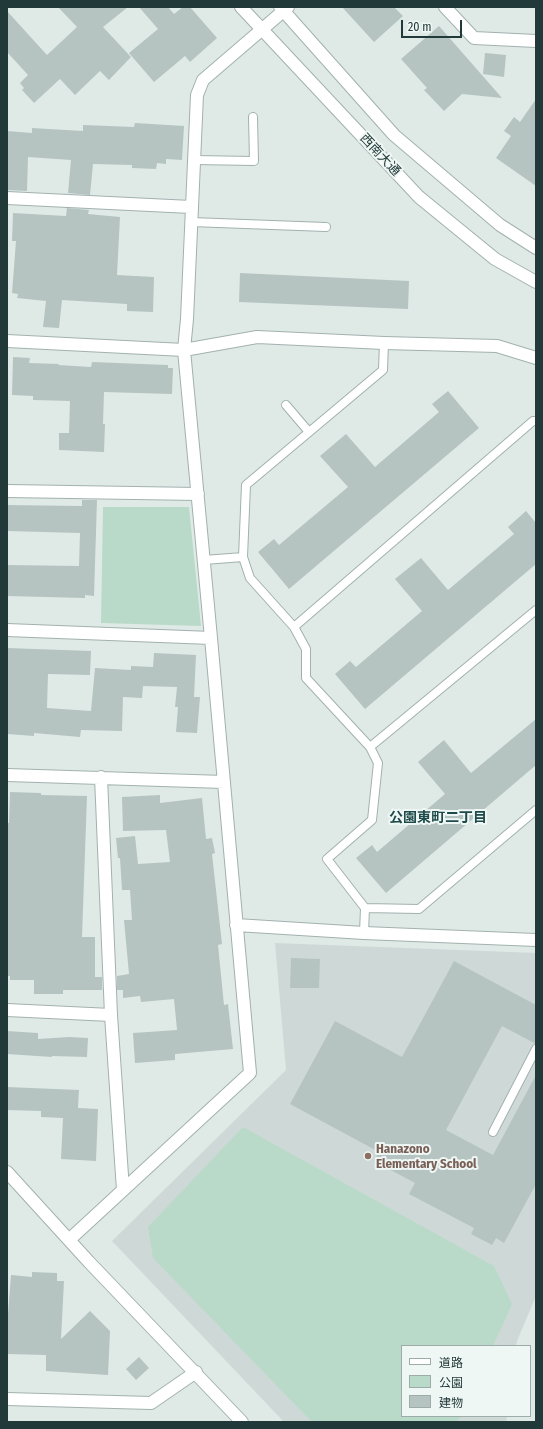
<!DOCTYPE html>
<html>
<head>
<meta charset="utf-8">
<style>
  body { margin:0 }
  #map { position:relative; width:543px; height:1429px; overflow:hidden; background:#dfeae7; font-family:"Fira Sans Condensed","Noto Sans JP",sans-serif }
  canvas { display:block }
  .frame { position:absolute; inset:0; border:8px solid #213938; pointer-events:none }
  .legend { position:absolute; left:401px; top:1345px; width:130px; height:72px; box-sizing:border-box; background:#eff7f5; border:1px solid #9daba9; margin:0; padding:5px 7px; list-style:none; font-size:12px; color:#213938 }
  .legend li { display:flex; align-items:center; gap:8px; height:20px }
  .legend b { width:20px; border:1px solid #9daba9 }
  .scale { position:absolute; left:401px; top:20px; width:61px; height:18px; box-sizing:border-box; border:2px solid #213938; border-top:0; padding-left:5px; font-size:12px; line-height:14px; white-space:nowrap; color:#213938; -webkit-text-stroke:3px #eff7f5; paint-order:stroke }
</style>
</head>
<body>
<div id="map">
<canvas width="543" height="1429"></canvas>
<div class="frame"></div>
<ul class="legend">
<li><b style="height:5px;background:#fff"></b>道路</li>
<li><b style="height:11px;background:#b9dac9"></b>公園</li>
<li><b style="height:11px;background:#b5c4c1"></b>建物</li>
</ul>
<div class="scale">20 m</div>
</div>
<script>
const c = document.querySelector('canvas').getContext('2d');
c.lineJoin = 'round';
function fill(path, color) { c.fillStyle = color; c.fill(path, 'evenodd'); }
function trace(path, color, width, dash) { c.strokeStyle = color; c.lineWidth = width; c.lineCap = dash ? 'butt' : 'round'; c.setLineDash(dash || []); c.stroke(path); }
function drawText(font, color, halo, rows, align = 'center') {
  c.font = font + ' "Fira Sans Condensed","Noto Sans JP",sans-serif'; c.lineWidth = 4; c.setLineDash([]); c.textBaseline = 'middle'; c.strokeStyle = halo; c.fillStyle = color; for (const [text, x, y, turn = 0] of rows) {
    c.save(); c.translate(x, y); c.rotate((+turn || 0) * Math.PI / 180); c.textAlign = isNaN(turn) ? turn : align; if (halo) c.strokeText(text, 0, 0); c.fillText(text, 0, 0); c.restore();
  }
}
const built = new Path2D(`
  M275,943L536,953V1296L517,1341L516,1346H402V1416H507L506,1422H284L112,1241L286,1070Z`);
const green = new Path2D(`
  M103,507H189L201,626L101,623Z
  M243,1127L494,1266L512,1304L493,1346H402V1416H462L456,1422H312L153,1258L148,1227Z`);
const building = new Path2D(`
  M58,7H128L103,27L131,57L109,80L100,71L75,95L60,79L34,103L22,90L24,88L20,83L28,75L7,52V11L47,55L77,27Z
  M139,7H168L174,14L183,7H190L217,38L190,62L185,56L154,82L129,53L158,29Z
  M342,7H394L403,16L374,42Z
  M439,26L502,98L462,94L444,111L424,90L427,88L401,59Z
  M485,53L506,55L504,77L483,74Z
  M536,99V186L496,158L511,136L504,131L514,117L520,122Z
  M135,123L184,126L182,160L166,159V164L157,163L156,169L132,168V165L93,164L90,195L68,193L71,160L28,157L27,191L7,190V131L32,133V128L83,131V125L134,127Z
  M67,208L89,210L88,214L120,217L117,275L154,277L153,312L127,311V304L62,300L59,328L43,327L46,301L17,298L18,294L12,293L16,241H12L13,213L66,216Z
  M240,273L409,281L408,309L239,302Z
  M13,357L30,358L29,363L59,364L58,365L91,367L92,362L168,365V368H173L172,394L104,392L103,424H105L104,452L59,450V433H69L70,401L33,400V396L12,395Z
  M448,391L479,428L289,589L258,552L274,539L279,545L348,487L320,456L346,434L375,467L439,412L432,404Z
  M82,500H97L94,596L85,595V598L7,596V565L79,566L80,533L7,531V505L82,506Z
  M526,511L536,523V564L365,709L335,674L350,661L356,667L422,611L395,579L421,558L448,590L514,534L508,527Z
  M7,648L91,651L90,675L48,674L47,708L91,711L95,668L131,670V666L153,667L154,653L196,655L194,697H200L197,733L176,732L178,707H175L177,687L143,686L142,698L123,697L122,731L81,730L80,737L34,733V736L7,734Z
  M536,719V765L386,893L356,858L372,845L377,852L445,794L418,762L444,740L471,773Z
  M10,792L41,793V795L87,796L82,937H95V977H102V990H63V994H34V980H10V976H7V823H9Z
  M160,795V803L202,798L206,839L212,838L215,853L212,854L222,944L218,945L224,1005L228,1004L233,1049L175,1054V1060L135,1063L133,1033L177,1030L174,999L141,1002L140,996L123,998V990H117V976L129,974L124,920H132L130,890H122L120,858H118L116,838L135,836L138,864L170,862L166,830L123,831L122,797Z
  M291,958L320,959L319,988H290Z
  M454,961L536,1005V1044L502,1026L446,1130L493,1155L536,1075V1184L504,1243L496,1238L492,1245L471,1234L474,1228L409,1194L415,1183L374,1161L379,1152L290,1104L335,1021L402,1057Z
  M7,1031L38,1033V1039L69,1037L88,1038L87,1057L52,1056V1057L7,1054Z
  M7,1087L79,1090L78,1108L98,1109L96,1161L61,1159L63,1118L41,1117V1111L7,1110Z
  M32,1272L57,1273V1281H64L61,1339L90,1311L110,1331L108,1375L46,1371V1355L7,1354V1327L11,1275L32,1277Z
  M139,1357L149,1368L136,1380L126,1369Z`);
const service = new Path2D(`
  M194,160L254,161L253,117
  M191,222L326,227
  M286,405L309,432
  M204,560L243,557
  M294,627L533,421H536
  M370,747L536,610
  M365,908L419,909L536,810
  M364,933L365,908L327,859L372,820L378,763L370,747L306,678V649L294,627L250,578L243,557L246,485L383,370L384,343
  M493,1132L536,1049`);
const minor = new Path2D(`
  M445,7L474,38L536,41
  M7,198L191,207
  M7,341L184,350L257,337L384,343L497,346L536,358
  M7,491L198,494
  M7,630L211,638
  M7,775L224,782
  M101,777L111,1015L123,1190
  M236,925L364,933L536,940
  M7,1010L111,1015
  M7,1172L89,1262L242,1422
  M70,1239L250,1073L211,638L184,350L187,319L197,95L203,80L288,7
  M7,1399L151,1403L196,1372`);
const tertiary = new Path2D(`
  M241,7L419,197L495,259L536,282
  M280,7L394,135L500,225L536,248`);
const markers = [
  [368,1156,4,"#8d6e63"]
];
const streetNames = [
  ["西南大通",380,155,47]
];
const educationNames = [
  ["Hanazono",376,1149],
  ["Elementary School",376,1164]
];
const neighbourhoodNames = [
  ["公園東町二丁目",438,818]
];
fill(built, '#ced9d7');
fill(green, '#b9dac9');
fill(building, '#b5c4c1');
trace(service, '#a2b1af', 10);
trace(minor, '#a2b1af', 14);
trace(tertiary, '#a2b1af', 14);
trace(service, '#fff', 8);
trace(minor, '#fff', 12);
trace(tertiary, '#fff', 12);
for (const [x, y, r, color] of markers) { const dot = new Path2D(); dot.arc(x, y, r, 0, 2 * Math.PI); c.fillStyle = color; c.fill(dot); trace(dot, '#eff7f5', 1.5); }
drawText('13px', '#213938', '#eff7f5', streetNames);
drawText('bold 13px', '#785e54', '#eff7f5', educationNames, 'left');
drawText('bold 14px', '#1e4a49', '#eff7f5', neighbourhoodNames);
</script>
</body>
</html>
